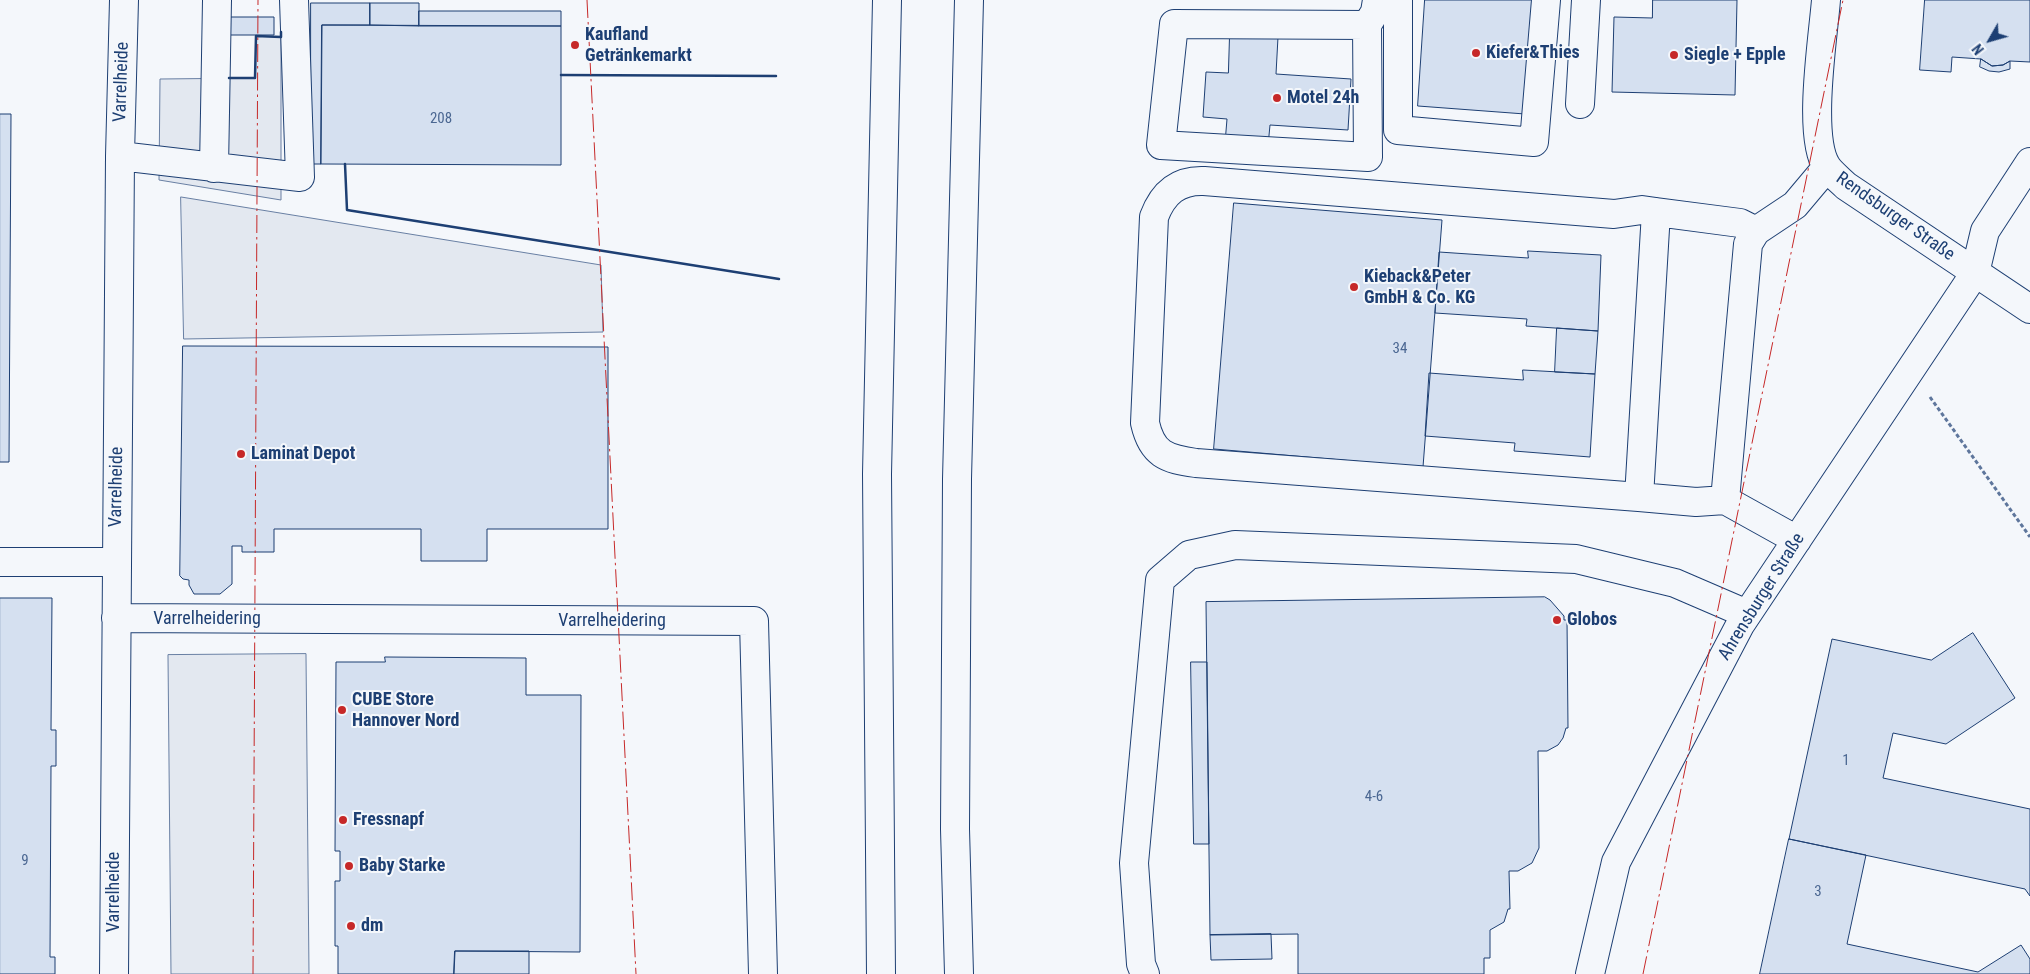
<!DOCTYPE html>
<html>
<head>
<meta charset="utf-8">
<style>
  body { margin:0 }
  #map { position:relative; width:2030px; height:974px; overflow:hidden; background:#f4f7fb; font-family:"Roboto Condensed",sans-serif }
  canvas { display:block }
  .north { position:absolute; left:1965px; top:15px; width:50px; height:50px; -webkit-text-stroke:4px #f4f7fb; paint-order:stroke; rotate:232deg; font-size:14px; font-weight:700; line-height:20px; text-align:center; color:#1d3f73 }
  .north::after { content:''; display:block; margin:auto; width:18px; height:22px; background:#1d3f73; clip-path:polygon(50% 0,100% 100%,50% 72%,0 100%) }
</style>
</head>
<body>
<div id="map">
<canvas width="2030" height="974"></canvas>
<div class="north">N</div>
</div>
<script>
const c = document.querySelector('canvas').getContext('2d');
c.lineJoin = 'round';
function fill(path, color) { c.fillStyle = color; c.fill(path, 'evenodd'); }
function trace(path, color, width, dash) { c.strokeStyle = color; c.lineWidth = width; c.lineCap = dash ? 'butt' : 'round'; c.setLineDash(dash || []); c.stroke(path); }
function drawText(font, color, halo, rows, align = 'center') {
  c.font = font + ' "Roboto Condensed",sans-serif'; c.lineWidth = 4; c.setLineDash([]); c.textBaseline = 'middle'; c.strokeStyle = halo; c.fillStyle = color; for (const [text, x, y, turn = 0] of rows) {
    c.save(); c.translate(x, y); c.rotate((+turn || 0) * Math.PI / 180); c.textAlign = isNaN(turn) ? turn : align; if (halo) c.strokeText(text, 0, 0); c.fillText(text, 0, 0); c.restore();
  }
}
const parking = new Path2D(`
  M256,36L281,37V200L159,180L160,79L255,78Z
  M181,197L601,265L603,332L184,339Z
  M306,654L309,974H171L168,655Z`);
const building = new Path2D(`
  M1425,0H1534L1525,114L1418,106Z
  M1653,0H1737L1735,95L1612,92L1614,17L1652,18Z
  M1925,0H2030V62L2010,61L2003,65L1992,66L1981,59L1952,57L1951,72L1920,70Z
  M311,3H370V25H322L321,164H311Z
  M370,3H419V26L370,25Z
  M419,11H561V26H419Z
  M227,17H274V35H226Z
  M322,25L561,26V165L321,164Z
  M1230,34L1278,37L1276,74L1351,79L1348,130L1270,125L1268,146L1225,143L1227,119L1203,117L1206,72L1228,73Z
  M1981,59L1992,66L2003,65L2010,61V69L1999,72L1989,71L1980,67Z
  M0,114H11L9,462H0Z
  M1234,203L1442,220L1423,467L1214,449Z
  M1528,251L1601,255L1598,331L1526,326L1527,319L1435,313L1439,252L1528,258Z
  M1557,328L1598,331L1595,374L1555,372Z
  M183,346L608,347V529H487V561H421V529H274V552H242V546H232V584L220,594H194L189,585V580L183,579L180,576Z
  M1523,370L1595,374L1590,457L1514,451L1515,443L1425,436L1429,373L1523,380Z
  M1545,597L1550,600L1564,616V620H1567L1568,728H1566L1563,738L1558,745L1547,751H1538L1539,848L1532,863L1518,871H1509L1510,909H1508L1504,922L1490,930V958H1484V974H1298V934L1210,935L1206,602Z
  M0,598H52L51,730H56V766H51L50,957H55V974H0Z
  M1973,633L2015,698L1946,744L1893,733L1883,778L2030,809V896L2025,889L1789,839L1832,639L1931,660Z
  M385,657L526,658V695H581L580,952L455,951L454,974H338V946H335V881H340V851H335L336,662H385Z
  M1191,662H1207L1209,844H1194Z
  M1789,839L1866,855L1847,944L1978,972L2021,945L2030,959V974H1760Z
  M1271,934L1272,959L1211,960L1210,935Z
  M455,951H529V974H454Z`);
const path = new Path2D(`
  M1930,397L2030,537`);
const minor = new Path2D(`
  M1398,0V130L1534,142L1546,0
  M1826,0C1823,38 1807,137 1827,167C1832,174 1840,180 1846,186L2030,309
  M1367,25L1174,24L1161,145L1368,157L1367,25L1375,12L1377,0
  M1580,104L1586,0
  M120,156L300,177L294,0
  M214,168L217,0
  M1639,497L1656,212
  M1725,500L1696,502L1639,497L1196,463C1166,459 1152,454 1145,423L1154,217C1163,193 1178,180 1204,181L1614,214L1642,210L1656,212L1740,223L1756,231
  M1797,540L1725,500L1748,244L1756,231L1795,205L1827,167
  M0,562H117
  M116,618L754,621L763,974
  M114,974L120,156L124,0
  M1145,974L1141,964L1134,863L1160,580L1189,555L1235,545L1576,559L1675,583L1747,614
  M1590,974L1616,862L1740,625L1975,273L1985,231L2030,162`);
const highway = new Path2D(`
  M881,974L877,474L887,0
  M959,974L955,829L957,479L969,0`);
const wall = new Path2D(`
  M561,75L776,76
  M229,78H255L256,36L281,37V32
  M345,164L347,210L779,279`);
const power = new Path2D(`
  M587,0L636,974
  M253,974L258,0
  M1643,974L1843,0`);
const markers = [
  [575,45,5,"#c62828"],
  [1476,53,5,"#c62828"],
  [1674,55,5,"#c62828"],
  [1277,98,5,"#c62828"],
  [1354,287,5,"#c62828"],
  [241,454,5,"#c62828"],
  [1557,620,5,"#c62828"],
  [342,710,5,"#c62828"],
  [343,820,5,"#c62828"],
  [349,866,5,"#c62828"],
  [351,926,5,"#c62828"]
];
const numberNames = [
  ["208",441,119],
  ["34",1400,349],
  ["1",1846,761],
  ["4-6",1374,797],
  ["9",25,861],
  ["3",1818,892]
];
const poiNames = [
  ["Kaufland",585,35],
  ["Getränkemarkt",585,56],
  ["Kiefer&Thies",1486,53],
  ["Siegle + Epple",1684,55],
  ["Motel 24h",1287,98],
  ["Kieback&Peter",1364,277],
  ["GmbH & Co. KG",1364,298],
  ["Laminat Depot",251,454],
  ["Globos",1567,620],
  ["CUBE Store",352,700],
  ["Hannover Nord",352,721],
  ["Fressnapf",353,820],
  ["Baby Starke",359,866],
  ["dm",361,926]
];
const streetNames = [
  ["Varrelheide",122,82,-88],
  ["Rendsburger Straße",1895,217,35],
  ["Varrelheide",117,487,-89],
  ["Ahrensburger Straße",1762,597,-58],
  ["Varrelheidering",207,619],
  ["Varrelheidering",612,621],
  ["Varrelheide",114,892,-90]
];
fill(parking, '#e3e8f0');
trace(parking, '#687fa3', 1);
fill(building, '#d5e0f0');
trace(building, '#1d3f73', 1);
trace(minor, '#1d3f73', 30);
trace(highway, '#1d3f73', 30);
trace(path, '#5e769c', 3, [4, 2.5]);
trace(minor, '#f4f7fb', 28);
trace(highway, '#f4f7fb', 28);
trace(wall, '#1d3f73', 2.5);
trace(power, '#c62828', 1, [18, 4, 2.5, 4]);
for (const [x, y, r, color] of markers) { const dot = new Path2D(); dot.arc(x, y, r, 0, 2 * Math.PI); c.fillStyle = color; c.fill(dot); trace(dot, '#f4f7fb', 2); }
drawText('15px', '#4b6792', null, numberNames);
drawText('bold 18px', '#1d3f73', '#f4f7fb', poiNames, 'left');
drawText('18px', '#1d3f73', '#f4f7fb', streetNames);
</script>
</body>
</html>
